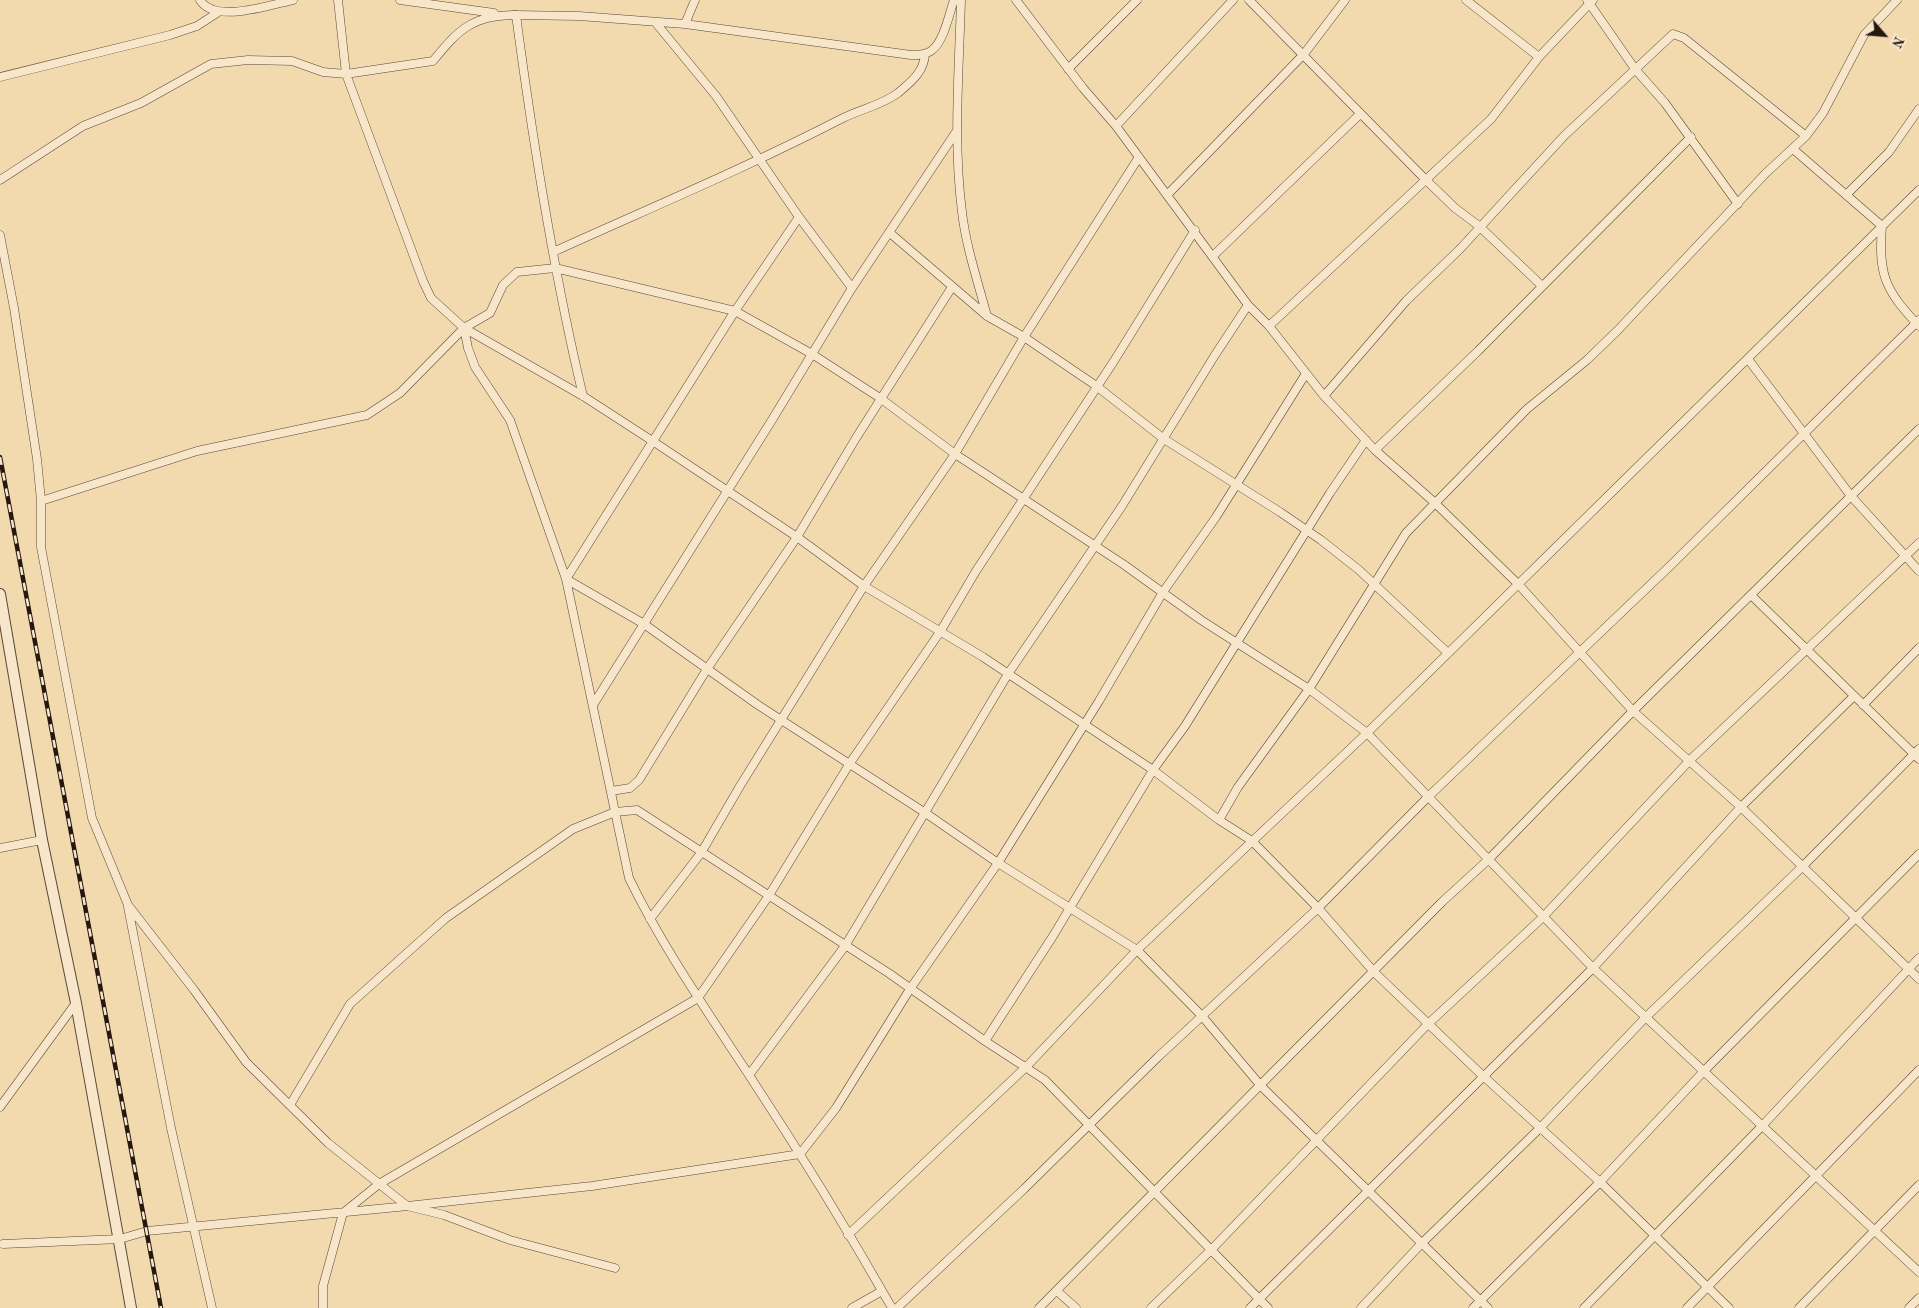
<!DOCTYPE html>
<html>
<head>
<meta charset="utf-8">
<style>
  body { margin:0 }
  #map { position:relative; width:1919px; height:1308px; overflow:hidden; background:#f2d9ae; font-family:"Old Standard TT",serif }
  canvas { display:block }
  .north { position:absolute; left:1859px; top:10px; width:50px; height:50px; -webkit-text-stroke:4px #f7e6ca; paint-order:stroke; rotate:117deg; font-size:14px; font-weight:700; line-height:20px; text-align:center; color:#251811 }
  .north::after { content:''; display:block; margin:auto; width:18px; height:22px; background:#251811; clip-path:polygon(50% 0,100% 100%,50% 72%,0 100%) }
</style>
</head>
<body>
<div id="map">
<canvas width="1919" height="1308"></canvas>
<div class="north">N</div>
</div>
<script>
const c = document.querySelector('canvas').getContext('2d');
c.lineJoin = 'round';
function trace(path, color, width, dash) { c.strokeStyle = color; c.lineWidth = width; c.lineCap = dash ? 'butt' : 'round'; c.setLineDash(dash || []); c.stroke(path); }
const minor = new Path2D(`
  M200,0C214,24 270,5 293,0
  M338,0L346,74L423,281L431,298L464,328L468,348L475,367L510,420L566,579L629,878C663,948 707,1011 749,1075C799,1151 847,1229 892,1308
  M400,0L494,13
  M961,0C959,71 953,142 962,212C966,247 978,282 987,316
  M1016,0L1083,88L1116,126L1248,305L1269,326L1324,396L1375,450L1434,502L1519,585L1633,711L1741,807L1919,979
  M1249,0L1425,179L1455,208L1479,226L1541,285
  M1466,0L1539,57
  M1587,0L1635,69L1665,103L1738,204
  M513,15L579,16L685,24L911,55C918,55 925,55 931,51C944,42 949,14 954,0
  M655,22L716,96L799,217L852,288
  M685,24L695,0
  M1068,69L1137,0
  M0,77L170,35L197,26L217,13
  M1116,126L1233,0
  M1793,149L1882,226C1878,275 1885,290 1919,326
  M0,180L83,126L141,103L211,64L248,60L292,61L323,72L346,74L433,61C459,29 473,15 516,15C533,143 553,271 583,396
  M1168,194L1304,54L1345,0
  M1846,195L1889,152L1919,109
  M799,217L735,311L566,579L644,624L758,705L924,812L998,863L1137,950L1202,1016L1261,1086L1488,1308
  M890,233L987,316L1024,337L1095,385L1164,439L1280,512L1321,540L1359,570L1448,653
  M0,235L14,308L37,459L41,501V547L92,818L128,905L194,990L246,1062L328,1143L407,1206L444,1215L510,1240L615,1268
  M553,252C650,208 748,167 843,118C861,109 882,105 898,93C911,82 924,72 925,54
  M1213,256L1360,114
  M1269,326L1491,119L1539,57L1593,0
  M464,328L583,396L654,442L797,537L864,586L983,657L1153,770L1219,820L1252,841L1318,908L1375,973L1483,1076L1600,1182L1729,1308
  M1748,359L1851,496L1919,571
  M1324,396L1406,301L1460,249L1564,136L1673,34L1684,38L1806,136
  M1375,450L1478,351L1691,137
  M41,501L197,451L367,415L400,393L464,328L490,313L503,285L517,272L555,268L735,311L812,354L880,398L955,454L1123,564L1201,620L1309,689L1367,733L1593,968L1919,1272
  M1751,595L1919,759
  M593,705L772,420L852,288L956,132
  M1863,705L1919,648
  M611,791L630,788L639,780L707,669L797,537L856,438L952,287
  M1219,820L1238,787L1309,689L1406,533L1527,409L1587,360L1617,331L1766,173L1806,136L1823,113L1864,35L1897,0
  M0,848L42,840
  M128,907L171,1128L212,1308
  M650,919L701,853L740,786L864,586L955,454L1024,337L1139,157
  M985,1041L1053,936L1153,770L1185,726L1330,493L1366,440
  M749,1075L845,946L1008,674L1122,506L1215,355L1248,305
  M290,1105L350,1004L446,918L573,829L615,812L637,810L890,974L985,1041L1045,1080L1268,1308
  M0,1107L76,1003
  M848,1235L1027,1066L1137,950L1367,733L1919,190
  M3,1244L120,1239L147,1231L398,1207L592,1186L800,1154L836,1108L910,989L998,863L1099,701L1163,592L1216,517L1305,375
  M1057,1291L1076,1308
  M323,1308V1286L343,1213L379,1184L698,998L768,897L850,763L940,632L976,571L1114,361L1195,230
  M852,1308L882,1291
  M897,1308L1024,1189L1158,1057L1318,908L1428,797L1670,566L1919,320
  M1039,1308L1442,902L1489,859L1633,711L1919,429
  M1151,1308L1212,1249L1428,1024L1543,917L1690,760L1919,543
  M1250,1308L1593,968L1741,807L1854,696
  M1361,1308L1422,1243L1540,1128L1646,1017L1803,866L1919,749
  M1473,1308L1600,1182L1704,1071L1919,854
  M1584,1308L1763,1125L1919,958
  M1687,1308L1919,1070
  M1799,1308L1919,1185
  M1909,1308L1919,1298`);
const tertiary = new Path2D(`
  M0,594L42,840L76,1003L131,1308`);
const rail = new Path2D(`
  M0,457L161,1308`);
trace(minor, '#584838', 9);
trace(tertiary, '#584838', 12);
trace(minor, '#f7e6ca', 8);
trace(tertiary, '#f7e6ca', 10);
trace(rail, '#251811', 4.5);
trace(rail, '#f7e6ca', 2.5, [8]);
</script>
</body>
</html>
